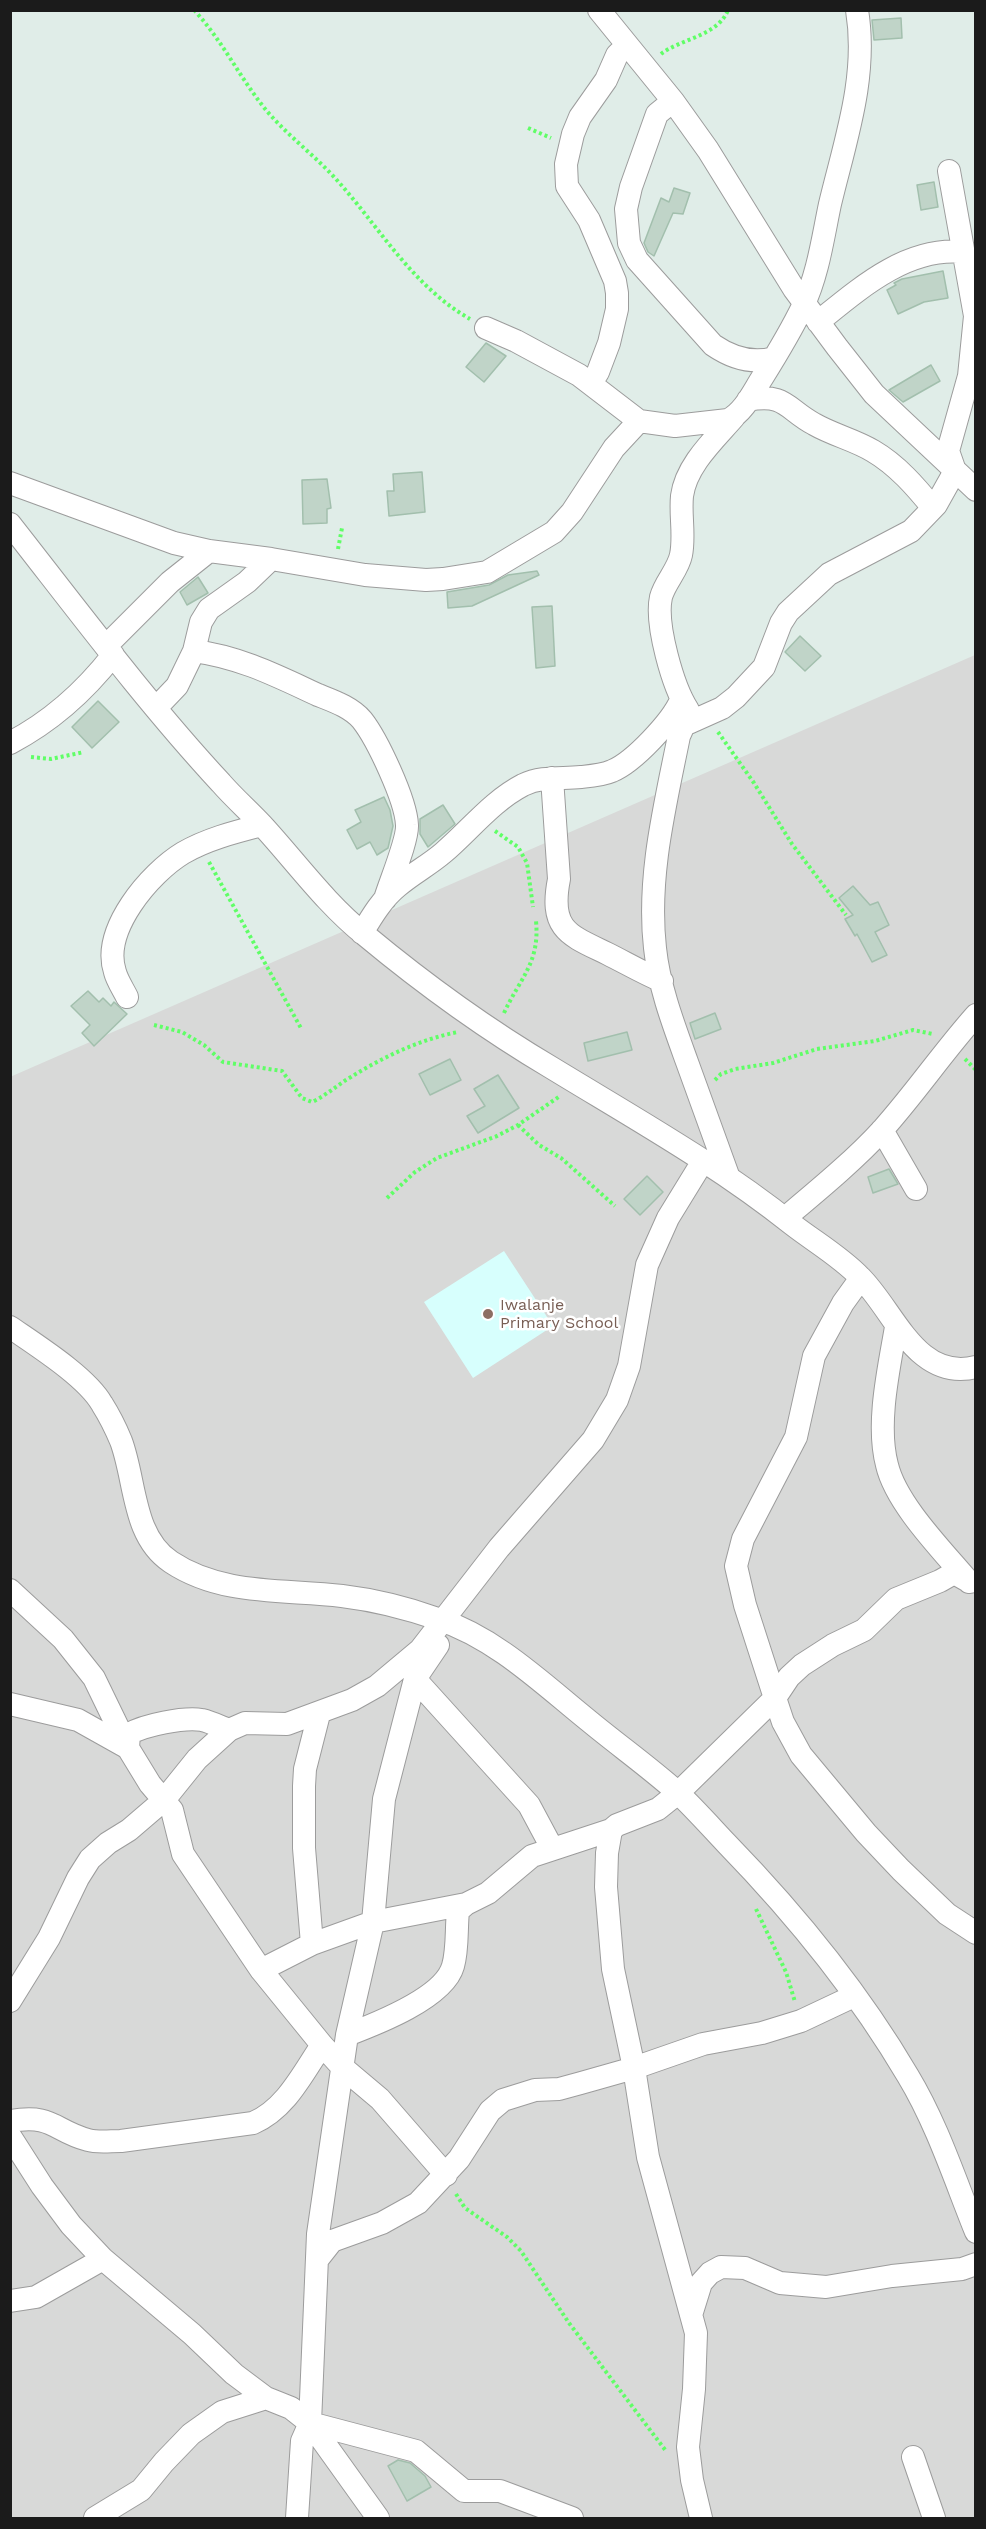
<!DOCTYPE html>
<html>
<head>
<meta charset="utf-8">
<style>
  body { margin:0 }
  #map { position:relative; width:986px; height:2529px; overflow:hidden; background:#e0ede8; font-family:"Work Sans",sans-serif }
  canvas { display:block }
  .frame { position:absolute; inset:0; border:12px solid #1b1b1b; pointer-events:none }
</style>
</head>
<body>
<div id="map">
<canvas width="986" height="2529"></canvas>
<div class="frame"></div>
</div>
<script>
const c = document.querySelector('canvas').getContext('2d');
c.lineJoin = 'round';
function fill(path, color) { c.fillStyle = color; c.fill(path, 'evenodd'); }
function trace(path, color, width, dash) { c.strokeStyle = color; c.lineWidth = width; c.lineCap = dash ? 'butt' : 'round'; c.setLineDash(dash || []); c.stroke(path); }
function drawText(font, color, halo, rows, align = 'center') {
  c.font = font + ' "Work Sans",sans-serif'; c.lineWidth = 5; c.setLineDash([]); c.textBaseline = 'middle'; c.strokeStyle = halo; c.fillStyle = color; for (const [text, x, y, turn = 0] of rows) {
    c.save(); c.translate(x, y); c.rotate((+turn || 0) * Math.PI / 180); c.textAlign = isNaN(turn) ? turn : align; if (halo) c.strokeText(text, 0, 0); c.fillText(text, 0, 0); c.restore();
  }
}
const residential = new Path2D(`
  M975,655V2518H11L10,1077Z`);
const education = new Path2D(`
  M504,1251L553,1326L473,1378L424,1302Z`);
const building = new Path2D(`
  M901,18L902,38L874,40L872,20Z
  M934,182L938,207L921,210L917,185Z
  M674,188L690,193L683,214L673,213L654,256L648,252L644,243L661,198L669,202Z
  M943,271L948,298L924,302L898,314L887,290L896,285L894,283L902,279Z
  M486,343L506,356L484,382L466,367Z
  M931,365L940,381L903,402L889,390Z
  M422,472L425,512L389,516L387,491H394L393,474Z
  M327,479L331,508L327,509V523L303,524L302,480Z
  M537,571L539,575L472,606L448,608L447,592L489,585L508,575Z
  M198,577L208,593L187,605L180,592Z
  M552,606L555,666L536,668L532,607Z
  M800,636L821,656L805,671L785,652Z
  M98,701L119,722L92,748L72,727Z
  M384,797L390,810L393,826L388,848L377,855L370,842L357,849L347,830L361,822L355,810Z
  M443,805L455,824L428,847L420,834V819Z
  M853,886L870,905L878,902L889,925L875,932L887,955L872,962L857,934L855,936L845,919L853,915L839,898Z
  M88,991L99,1002L103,998L111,1006L114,1002L127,1014L94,1046L82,1033L90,1025L71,1006Z
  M715,1013L721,1029L695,1039L690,1023Z
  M627,1032L632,1050L588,1061L584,1043Z
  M450,1059L461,1080L430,1095L419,1074Z
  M498,1075L519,1108L478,1133L467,1116L485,1106L474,1089Z
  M889,1169L898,1184L873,1193L868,1177Z
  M647,1176L663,1192L640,1215L624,1199Z
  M398,2460L410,2463L425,2476L431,2487L407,2501L388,2466Z`);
const path = new Path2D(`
  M194,10C222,40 240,78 266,110C287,135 313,154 335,178C378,225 412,286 470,319
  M661,54C680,39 718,36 728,10
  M528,128L551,138
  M338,549L342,528
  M718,732L754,783L792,844L846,915
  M31,757L51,759L84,752
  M495,831L518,847L527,863L533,907
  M209,862L302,1030
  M504,1013C520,978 540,963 536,921
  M154,1025L182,1032L204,1045L223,1062L282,1071L302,1098L312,1102C327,1095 337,1085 351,1077C383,1057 421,1039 458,1032
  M965,1059L976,1070
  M715,1080L721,1074L735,1069L773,1063L817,1049L875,1041L913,1030L933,1034
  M518,1125L539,1145L561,1158L615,1206
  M387,1198L415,1172L437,1158L497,1136L518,1125L560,1096
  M756,1909L786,1972L795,2002
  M456,2194L465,2208L507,2237L521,2251L569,2323L666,2451`);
const minor = new Path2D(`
  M599,10L673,101L708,150L794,289L837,347L874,394L976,490
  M673,101L657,114L631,187L626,209L629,243L637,260L713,345C732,358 753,364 774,358
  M818,322C859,289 906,247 962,252
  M486,328L516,341L579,375L639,421
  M591,383L598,372L609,343L617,309V293L615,281L589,220L567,186L566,164L573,134L580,117L606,80L617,55L627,45
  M748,400C786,393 786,409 814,424C833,435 855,440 873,451C897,465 916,487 933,508
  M10,483L174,543L209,551L271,559L365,575L426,580L443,579L487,572L554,532L572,512L614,448L639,421L675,426L728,420C744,412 753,392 762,378C777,354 791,331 803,306C818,275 823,237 830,204C845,141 868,77 857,10
  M10,524C79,612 146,702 221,783C234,798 249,811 262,825C296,862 326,904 365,935C424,984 486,1029 552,1068C634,1118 718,1165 793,1225C815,1242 841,1257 860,1277C894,1310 916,1382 976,1367
  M106,646L170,582L209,551
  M194,651C240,657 277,676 318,695C333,701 351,707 362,720C377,739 406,800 407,825C408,840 390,882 385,899
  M156,708L177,686L194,651L201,622L209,609L247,582L271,559
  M688,710C673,687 655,624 661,597C665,582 678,570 681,555C685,535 680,516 682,496C686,465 715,439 734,417
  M10,743C52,721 85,691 113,655
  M552,778L559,879C549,930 569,935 608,954C626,963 643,973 662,981
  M362,933C372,916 383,898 398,886C412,874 429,865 443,853C469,831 492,801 523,785C542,776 560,779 581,777C591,776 603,775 612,771C634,762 672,721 681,700
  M127,997C123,989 117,980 115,972C101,930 150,873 183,853C207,839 235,832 262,825
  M882,1130L916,1189
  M729,1178C715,1139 701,1101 687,1062C674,1026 659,987 655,948C647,877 665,806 679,736L684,725L722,708L736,697L764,667L781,623L788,612L829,574L911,531L936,505L955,471L948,451L969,376L975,316L949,171
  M785,1218C816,1192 856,1159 883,1129C916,1092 943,1052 976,1015
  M861,1278L843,1303L814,1356L796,1437L743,1539L736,1566L745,1605L775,1698L783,1722L801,1755L866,1833L901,1870L947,1914L976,1933
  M10,1327C36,1345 87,1377 102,1404C109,1415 116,1429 121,1441C136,1481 132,1536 171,1562C222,1596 285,1589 342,1596C375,1600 407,1608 438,1619C496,1638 543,1684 589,1721C618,1745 649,1767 677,1792C694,1808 710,1826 726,1843C795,1914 858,1991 908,2076C937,2124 955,2180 976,2232
  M896,1327C889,1368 876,1424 887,1465C896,1504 943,1551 969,1582
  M10,1590L63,1639L94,1678L128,1748L150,1784L172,1810L183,1854L261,1970L322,2045L342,2067L380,2099L446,2175
  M415,1679L529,1805L552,1848
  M10,1704L78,1720L128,1748L129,1734C144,1725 184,1717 202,1720C211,1722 221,1727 229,1730
  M611,1830L607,1853L606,1887L613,1969L634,2068L648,2157L696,2333L694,2389L688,2447L692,2480L701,2518
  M312,1944L304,1848V1786L305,1769L319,1714
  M261,1970L312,1944L373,1922L466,1904L488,1893L532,1856L611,1830L617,1825L658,1809L678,1793L775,1698L789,1677L802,1665L833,1645L864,1630L896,1599L940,1581L954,1573L970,1582
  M10,2001L49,1938L78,1878L90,1859L108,1843L129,1830L164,1800L197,1759L229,1730L245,1723L287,1724L352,1700L377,1686L420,1650L499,1548L593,1440L617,1400L629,1366L647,1265L668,1218L703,1161
  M347,2035C376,2024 444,1998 453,1966C458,1949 456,1929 458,1911L466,1904
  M10,2121C54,2114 52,2130 88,2140C98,2143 110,2141 121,2141L253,2123C286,2109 303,2073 322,2045
  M10,2136L42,2186L71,2225L103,2259L192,2334L234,2374L266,2398L291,2408L310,2423L378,2518
  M317,2260L332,2241L382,2223L418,2203L459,2159L490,2111L503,2100L535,2090L559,2089L581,2083L634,2068L703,2044L762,2033L801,2021L854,1996
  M10,2301L36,2297L103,2259
  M692,2312L701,2283L710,2273L721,2267L745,2268L780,2283L826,2287L892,2276L962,2269L976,2264
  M310,2423L416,2451L464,2491H500L572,2518
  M913,2457L934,2518
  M95,2518L141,2490L164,2462L191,2434L222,2412L266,2398
  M297,2518L302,2441L310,2423L318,2234L347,2035L373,1922L384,1799L415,1679L438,1645`);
const markers = [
  [488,1314,6,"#8d6e63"]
];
const educationNames = [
  ["Iwalanje",500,1305],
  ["Primary School",500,1323]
];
fill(residential, '#d8d9d8');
fill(education, '#d7fffd');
fill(building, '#c0d4c8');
trace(building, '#a2bfad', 1.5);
trace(minor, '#9c9c9c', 24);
trace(path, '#60fe67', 4, [3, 3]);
trace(minor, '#fff', 22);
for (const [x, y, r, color] of markers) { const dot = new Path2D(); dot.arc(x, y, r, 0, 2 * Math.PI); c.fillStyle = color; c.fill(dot); trace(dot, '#fff', 2); }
drawText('16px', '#785e54', '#fff', educationNames, 'left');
</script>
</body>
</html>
